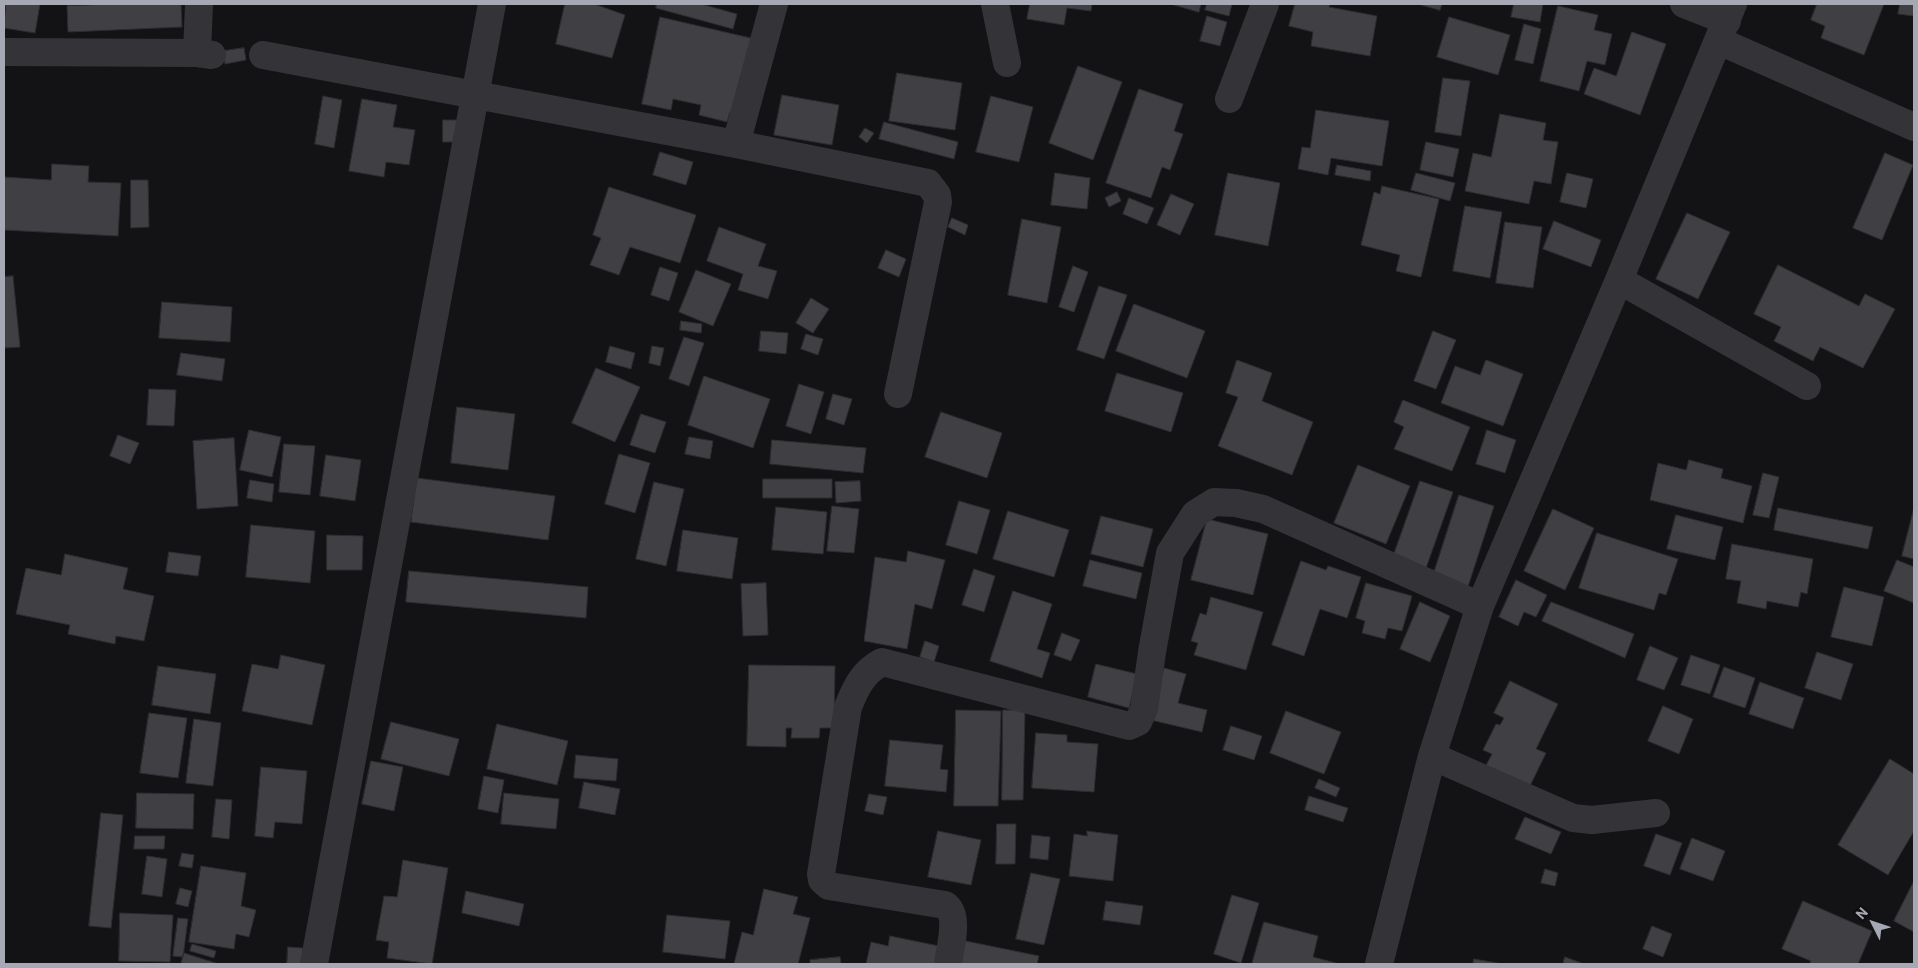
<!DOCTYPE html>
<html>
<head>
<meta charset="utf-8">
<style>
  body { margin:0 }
  #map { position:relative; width:1918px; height:968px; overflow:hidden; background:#131214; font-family:Roboto,sans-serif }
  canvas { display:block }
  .frame { position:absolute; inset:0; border:5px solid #a6a8b3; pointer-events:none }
  .north { position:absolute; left:1848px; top:898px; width:50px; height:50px; -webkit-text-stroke:4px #0e0e0f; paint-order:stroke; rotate:311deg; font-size:14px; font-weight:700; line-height:20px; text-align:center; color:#a6a8b3 }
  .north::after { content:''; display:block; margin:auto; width:18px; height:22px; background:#a6a8b3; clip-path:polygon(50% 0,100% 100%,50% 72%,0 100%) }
</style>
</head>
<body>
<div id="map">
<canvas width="1918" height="968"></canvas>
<div class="frame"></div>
<div class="north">N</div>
</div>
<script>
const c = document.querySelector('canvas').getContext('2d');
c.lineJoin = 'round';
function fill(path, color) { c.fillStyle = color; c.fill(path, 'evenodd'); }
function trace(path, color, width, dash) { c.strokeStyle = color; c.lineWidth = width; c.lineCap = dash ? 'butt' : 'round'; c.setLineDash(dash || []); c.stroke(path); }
const building = new Path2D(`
  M6,4H40L35,33L4,28Z
  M116,4H181L182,27L68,32L67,6Z
  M565,4H594L625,15L612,58L556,44Z
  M657,4H701L737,14L733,29L656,8Z
  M1030,4H1092L1091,11L1067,8L1064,25L1027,19Z
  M1171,4H1201L1199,12Z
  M1207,4H1232L1229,16L1205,10Z
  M1295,4H1330L1329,7L1377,16L1370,56L1311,46L1313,32L1289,26Z
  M1418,4H1442L1440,10Z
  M1514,4H1543L1540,22L1511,17Z
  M1817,4H1884L1864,55L1821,38L1825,26L1811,20Z
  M1900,4H1914V16L1898,14Z
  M1558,6L1598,15L1594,30L1612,34L1605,65L1587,61L1579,91L1540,81Z
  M1207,16L1227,22L1220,46L1200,41Z
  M660,17L755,39L737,113L730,112L727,122L699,115L701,105L673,99L671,110L642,104Z
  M1449,17L1510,35L1498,75L1437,57Z
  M1524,24L1541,29L1533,64L1515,60Z
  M1632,32L1666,44L1640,115L1584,94L1594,68L1616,76Z
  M244,48L246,60L225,64L223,51Z
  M1078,66L1122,82L1093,160L1049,143Z
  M897,73L962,83L955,130L889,121Z
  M1443,78L1470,81L1461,136L1435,132Z
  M1139,89L1183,104L1174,131L1183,134L1170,170L1162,167L1151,198L1106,183Z
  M782,95L839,105L832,145L774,135Z
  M323,96L342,100L334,148L315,144Z
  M991,96L1033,107L1019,162L976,152Z
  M362,99L397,105L393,127L415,130L409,165L386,162L384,177L349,171Z
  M1316,110L1389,121L1382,166L1331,158L1328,175L1298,169L1302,147L1310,148Z
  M1500,114L1546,123L1543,140L1558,142L1551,184L1534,181L1529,204L1465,191L1473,153L1491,157Z
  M443,120H457L456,142H443Z
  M884,122L958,142L954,159L879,139Z
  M865,128L874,133L867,143L859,137Z
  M1426,142L1459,149L1453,177L1420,170Z
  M660,152L693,162L686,185L653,175Z
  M1885,153L1913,165L1882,240L1853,228Z
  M52,164L89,166L88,182L121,183L118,236L4,230V177L51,180Z
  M1337,165L1371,171L1370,181L1335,175Z
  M1055,173L1090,178L1087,209L1051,205Z
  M1228,173L1280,183L1268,246L1215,235Z
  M1416,173L1455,183L1450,201L1411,190Z
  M1567,173L1593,179L1586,208L1560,202Z
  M131,180H148L149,227L131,228Z
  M1382,186L1439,199L1421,277L1396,271L1400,255L1361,245L1374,192L1380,194Z
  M609,187L696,215L680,263L630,247L619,275L590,265L601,238L593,235Z
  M1117,192L1121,201L1109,207L1105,198Z
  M1171,194L1194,204L1180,235L1157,225Z
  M1129,198L1154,208L1147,224L1123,214Z
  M1465,206L1502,212L1490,278L1453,271Z
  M1687,213L1730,232L1698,299L1656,279Z
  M952,218L968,225L965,235L948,227Z
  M1022,219L1061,227L1047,303L1008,295Z
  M1554,221L1601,240L1591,267L1543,249Z
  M1505,222L1542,227L1533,288L1496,283Z
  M719,227L766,244L758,266L777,271L768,299L738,290L743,274L707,261Z
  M886,250L906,259L899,277L878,268Z
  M1778,265L1859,306L1865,294L1895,309L1863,368L1820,347L1813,361L1774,341L1781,327L1754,314Z
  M1073,266L1088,272L1074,312L1059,307Z
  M660,267L678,273L669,301L651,295Z
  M696,270L731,284L713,326L679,312Z
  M13,276L20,347L4,348V277Z
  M1099,286L1127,295L1104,359L1077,350Z
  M811,298L829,309L813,333L796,323Z
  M162,302L232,307L230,342L159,338Z
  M1134,304L1205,331L1187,378L1116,351Z
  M681,321L702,324L701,333L680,330Z
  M761,331L788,333L786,354L759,351Z
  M1433,331L1456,340L1436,389L1414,381Z
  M806,334L823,339L818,355L801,349Z
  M684,337L704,343L689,386L669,379Z
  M610,346L635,353L631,369L606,362Z
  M652,346L664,348L660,366L649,363Z
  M181,353L225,359L222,381L177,375Z
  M1237,360L1272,373L1262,401L1313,422L1292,475L1218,446L1238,397L1226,393Z
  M1486,360L1523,374L1503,426L1441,403L1455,366L1480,375Z
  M596,368L640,387L615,442L572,423Z
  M1117,373L1183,393L1171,432L1105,411Z
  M704,376L770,399L753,448L688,425Z
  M799,384L824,392L811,434L786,426Z
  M149,389L176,390L174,426L147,425Z
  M833,394L852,399L844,425L826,419Z
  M1403,400L1470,427L1452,471L1394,449L1404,427L1394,422Z
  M457,407L515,414L508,470L451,463Z
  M941,412L1002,433L987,478L925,457Z
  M641,414L666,422L655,453L630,445Z
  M249,430L281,437L272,477L240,470Z
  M1487,430L1516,440L1505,473L1476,464Z
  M118,435L139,443L130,464L110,456Z
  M689,437L713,441L710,459L685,454Z
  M234,438L238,506L197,509L193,441Z
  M772,440L866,448L863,473L770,464Z
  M284,444L315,446L310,495L279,492Z
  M619,454L650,463L635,513L605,504Z
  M326,455L361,460L355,501L320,496Z
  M1689,460L1723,469L1721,478L1752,486L1743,523L1650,500L1658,463L1686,470Z
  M1358,465L1410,486L1386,544L1334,523Z
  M1763,473L1779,477L1769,518L1753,515Z
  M417,478L555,496L548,540L411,522Z
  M763,479H832V498H763Z
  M250,480L274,484L272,502L247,498Z
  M860,481L861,501L836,503L835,482Z
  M1420,481L1453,492L1426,568L1393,557Z
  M654,482L684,489L666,566L636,559Z
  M1459,495L1494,506L1466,593L1431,582Z
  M959,501L990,510L977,554L946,545Z
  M832,506L859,509L854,553L827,551Z
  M776,507L827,512L823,554L772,550Z
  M1778,508L1873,527L1868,549L1774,530Z
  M1914,508V559L1902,556Z
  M1553,509L1594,528L1565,590L1524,571Z
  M1008,511L1069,530L1054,577L993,559Z
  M1676,515L1723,527L1715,560L1667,549Z
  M1101,516L1153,529L1143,567L1091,554Z
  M1207,519L1268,534L1253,595L1191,580Z
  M251,525L315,531L310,583L246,577Z
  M683,530L738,538L732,579L677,571Z
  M1597,533L1678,559L1666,595L1659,593L1654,610L1579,588Z
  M327,535L363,536L362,570H327Z
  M1732,544L1813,559L1807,594L1801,592L1798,607L1767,601L1766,609L1737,603L1741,581L1726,579Z
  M908,551L945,560L932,609L915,604L907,649L864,641L875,557L906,562Z
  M169,552L201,556L198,576L166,572Z
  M65,554L128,568L123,589L154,596L144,641L116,636L115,644L68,634L70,625L16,614L26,568L61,575Z
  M1090,560L1142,573L1136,599L1083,586Z
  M1897,560L1914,567V603L1884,591Z
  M1301,561L1326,570L1328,566L1361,577L1347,618L1320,609L1304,656L1272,645Z
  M974,569L995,576L984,612L962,605Z
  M409,571L588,587L586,618L406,602Z
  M1516,580L1547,595L1536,617L1524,612L1518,626L1499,617Z
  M766,583L768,635L743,636L741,584Z
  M1366,583L1412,596L1402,631L1388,628L1385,639L1362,633L1365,621L1356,618Z
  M1844,587L1884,597L1872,646L1831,637Z
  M1013,591L1052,604L1037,649L1050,653L1042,678L990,661Z
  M1211,597L1263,612L1246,670L1194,655L1198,643L1191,641L1200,613L1206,615Z
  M1420,602L1450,616L1430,662L1400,649Z
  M1551,602L1634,634L1625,658L1542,621Z
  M1062,633L1080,640L1071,661L1054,655Z
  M925,641L939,646L934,662L920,657Z
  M1650,646L1678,658L1664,690L1637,680Z
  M1817,652L1853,664L1841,700L1805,688Z
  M281,655L325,665L312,725L242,711L252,664L278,669Z
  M1691,655L1720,665L1710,694L1681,685Z
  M1096,664L1137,674L1129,708L1088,697Z
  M749,665L835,666L834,728H820L819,738H791L792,728H786V747L747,746Z
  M158,666L216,674L210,714L152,705Z
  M1724,667L1755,678L1745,708L1713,697Z
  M1164,668L1186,674L1178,703L1207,710L1202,732L1151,720Z
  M1510,681L1558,704L1536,749L1546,753L1526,794L1482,773L1492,754L1483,750L1496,724L1500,725L1504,718L1494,713Z
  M1760,682L1804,698L1793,729L1749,714Z
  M1663,706L1693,719L1679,754L1648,741Z
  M956,710L1001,711L998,806H954Z
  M1003,710H1025L1023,800H1002Z
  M1286,711L1341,732L1324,774L1270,753Z
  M149,713L187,718L178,778L140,773Z
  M194,719L221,723L213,786L186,783Z
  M391,722L459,739L449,776L381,759Z
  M497,724L568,741L557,785L487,769Z
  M1231,726L1262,736L1254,760L1223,750Z
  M1036,733L1067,735V742L1098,744L1094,792L1032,788Z
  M890,740L943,745L940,769L948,770L946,792L885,786Z
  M576,755L618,759L616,781L574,778Z
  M1890,759L1914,774V831L1888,875L1838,845Z
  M371,761L403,767L394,811L362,804Z
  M261,767L307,771L302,824L275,822L273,838L255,836Z
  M484,776L504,780L498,813L478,809Z
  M1319,779L1340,788L1336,797L1315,788Z
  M584,782L620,789L615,815L579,808Z
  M137,793L194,794L193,829L136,828Z
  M504,793L559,799L556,829L501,824Z
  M869,794L887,797L883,815L865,811Z
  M1309,796L1348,808L1343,822L1305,810Z
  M216,799L232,800L229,839L212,837Z
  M101,813L123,815L111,928L89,926Z
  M1525,817L1561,832L1551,854L1515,839Z
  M997,824H1016L1015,864H996Z
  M938,831L981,840L971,885L928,877Z
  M1087,831L1118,835L1113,881L1069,876L1074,834L1087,836Z
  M1656,834L1682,843L1670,875L1644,866Z
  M1032,835L1050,837L1048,860L1030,858Z
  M135,836H165L164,849H134Z
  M1692,838L1725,851L1713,881L1680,869Z
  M182,853L194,855L192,868L179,866Z
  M147,856L167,859L162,897L142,894Z
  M403,860L448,868L432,964L387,958L389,942L376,940L384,896L397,897Z
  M201,866L246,873L241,906L256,910L249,937L236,934L234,949L189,942Z
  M1545,869L1558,873L1555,886L1541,883Z
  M1031,873L1060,879L1044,945L1016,939Z
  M1914,881V932L1894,921Z
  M180,888L192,891L188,907L176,904Z
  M764,889L798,897L793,914L810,918L798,964H734L742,932L753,935Z
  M466,891L524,904L519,926L462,913Z
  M1232,895L1259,903L1241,963L1214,954Z
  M1106,901L1143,906L1140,925L1103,920Z
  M1803,901L1872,931L1858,964H1809L1811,961L1782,949Z
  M120,913L173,915L170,962L119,961Z
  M667,915L730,921L725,959L663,952Z
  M178,918L188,919L183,957L173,956Z
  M1264,922L1318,936L1313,957L1340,964H1252Z
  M1652,926L1672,934L1663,957L1643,949Z
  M890,936L939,946L935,964H866L871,942L888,946Z
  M961,940L1039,956L1037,964H956Z
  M192,944L216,951L214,958L190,951Z
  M288,947L303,948L302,964H287Z
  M184,953L219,964H181Z
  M840,957L841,964H810V960Z
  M1565,957L1584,964H1563Z
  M1474,959L1503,964H1473Z`);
const street = new Path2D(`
  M995,4L1007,63
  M1684,4L1727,21
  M1719,41L1914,127
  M4,52L197,53L212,55
  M197,53L199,4
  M263,55L736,144L928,183L937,195L938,202L898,394
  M1229,99L1265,4
  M736,144L774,4
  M1619,280L1807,386
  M1432,756L1573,818L1592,820L1656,813
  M314,964L492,4
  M948,964C950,948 960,915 945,905L829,886L822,880L821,874L848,707C856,687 863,672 882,662L1129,726L1138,722L1144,709L1152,652L1170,553L1195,514L1214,502L1236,503L1263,509L1480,606
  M1379,964L1432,756L1480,606L1619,280L1733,4`);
fill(building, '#404044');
trace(building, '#2d2d30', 1);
trace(street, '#343438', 28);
</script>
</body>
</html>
